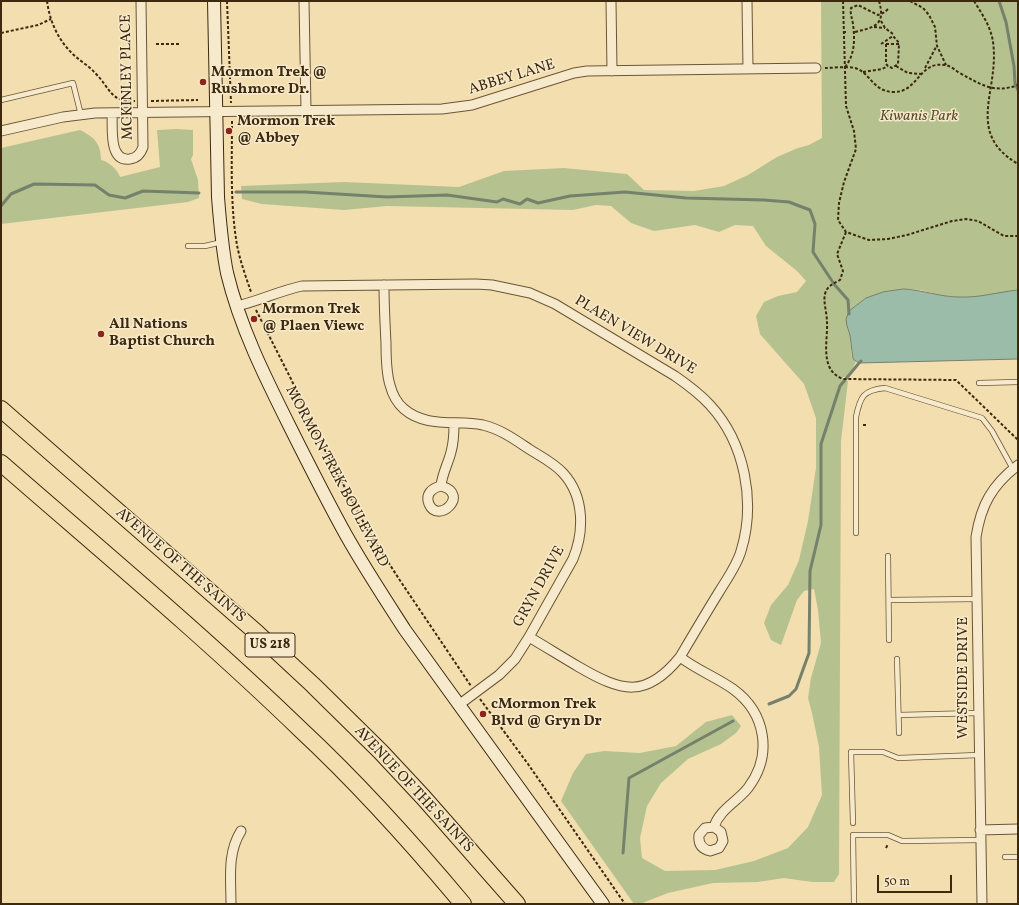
<!DOCTYPE html>
<html>
<head>
<meta charset="utf-8">
<style>
  body { margin:0 }
  #map { position:relative; width:1019px; height:905px; overflow:hidden; background:#f3deb0; font-family:Vollkorn,serif }
  canvas { display:block }
  .frame { position:absolute; inset:0; border:2px solid #3d290e; pointer-events:none }
  .scale { position:absolute; left:877px; top:875px; width:75px; height:18px; box-sizing:border-box; border:2px solid #3d290e; border-top:0; padding-left:5px; font-size:12px; line-height:14px; white-space:nowrap; color:#3d290e; -webkit-text-stroke:3px #f7eacc; paint-order:stroke }
</style>
</head>
<body>
<div id="map">
<canvas width="1019" height="905"></canvas>
<div class="frame"></div>
<div class="scale">50 m</div>
</div>
<script>
const c = document.querySelector('canvas').getContext('2d');
c.lineJoin = 'round';
function fill(path, color) { c.fillStyle = color; c.fill(path, 'evenodd'); }
function trace(path, color, width, dash) { c.strokeStyle = color; c.lineWidth = width; c.lineCap = dash ? 'butt' : 'round'; c.setLineDash(dash || []); c.stroke(path); }
function drawText(font, color, halo, rows, align = 'center') {
  c.font = font + ' Vollkorn,serif'; c.lineWidth = 3; c.setLineDash([]); c.textBaseline = 'middle'; c.strokeStyle = halo; c.fillStyle = color; for (const [text, x, y, turn = 0] of rows) {
    c.save(); c.translate(x, y); c.rotate((+turn || 0) * Math.PI / 180); c.textAlign = isNaN(turn) ? turn : align; if (halo) c.strokeText(text, 0, 0); c.fillText(text, 0, 0); c.restore();
  }
}
const green = new Path2D(`
  M821,1H1018V290L980,297H960L942,296L921,290L904,289L883,292L866,298L849,311L847,326L850,335L852,359L856,361L849,377H843V381H848L841,441L839,874L834,882H812L784,878L758,882L713,883L668,893L640,904H634L561,801L573,773L586,754L604,751L640,753L676,746L706,722L732,715L741,726L736,733L721,744L688,759L661,783L647,806L640,838L642,858L665,871L715,870L754,861L788,848L808,827L822,795L819,747L812,713L808,698L811,678L821,643L818,610L814,589L804,591L797,600L781,645L771,640L764,623L771,605L788,585L799,560L808,521L816,468V418L804,384L760,334L756,316L764,302L778,296L797,292L806,281L797,271L766,246L753,226L735,225L719,232L695,225L654,231L631,223L611,206L596,205L573,210L387,206L344,210L262,204L242,199L241,186L344,182L459,187L504,171L564,168L627,174L644,190L694,191L724,186L748,175L777,157L798,148L809,145L822,138Z
  M177,129L193,130V155L191,159L198,180L199,198L188,202L1,224V148L80,130C94,137 101,143 101,160C108,161 118,170 120,177L160,167L157,130Z`);
const water = new Path2D(`
  M904,289C923,290 940,297 959,297C979,298 998,292 1018,290V359L859,363L853,359L850,335L847,326L846,319L849,311L866,298L883,292Z`);
const stream = new Path2D(`
  M999,1L1006,22L1014,66L1015,83L1018,90
  M236,192H305L387,197L447,195L497,202L503,199L520,204L527,199L538,203L570,196L625,192L686,198L764,200L789,202L810,210L815,224L813,252L834,284L848,300L849,314
  M1,206L11,194L34,184L95,185L109,195L125,198L143,191L199,193
  M769,704L789,696L796,689L809,653L810,571L821,525V444L840,386L859,363L861,361
  M623,853L629,778L733,721`);
const path = new Path2D(`
  M47,1C50,23 59,42 76,57C82,62 90,67 95,73C110,87 110,103 135,101
  M227,1L231,103
  M843,1L846,106L854,131L856,149L844,182L839,203L838,220L846,232L869,240L888,239L907,235L952,221L966,219L978,221L1004,236H1018
  M872,1H875
  M910,1L923,8L929,15L935,27L937,46L946,65
  M974,1C982,14 991,27 993,42C1000,91 964,132 1018,164
  M881,21L885,28L893,34V36
  M874,27L885,28
  M843,32H848
  M855,32C875,27 886,25 879,1
  M1,33L38,25L51,19
  M156,44H181
  M881,44L893,36L900,44
  M886,44V64L888,66L892,68L898,64L899,44
  M886,44H900
  M896,66L908,73L921,74
  M845,67C855,55 855,39 853,24C852,18 850,14 851,8L858,5L878,15L885,12L888,9
  M825,68C834,68 846,66 855,68C871,73 872,91 893,92C918,93 919,61 944,65C949,65 954,69 958,72C980,84 993,94 1018,85
  M925,68L936,47
  M863,72L882,69L888,66
  M151,101L198,100
  M232,121C232,162 230,204 237,245C240,261 246,277 251,292
  M846,232L837,254L843,271L840,280C833,284 827,286 825,294C823,302 827,313 827,322C828,341 819,370 843,379L956,380L1018,440
  M256,310L291,379L319,439L367,529L399,579L471,686
  M863,425H868
  M480,699L528,764L625,904
  M886,848L888,844`);
const lane = new Path2D(`
  M1,100L73,83L81,115
  M188,246H205L222,242
  M979,383L1018,382
  M856,533V417C860,397 863,390 885,388L982,418L992,431L1013,469
  M888,556L889,640
  M889,600L977,599
  M897,659L899,733
  M899,715L978,713
  M853,823L851,752H883L898,758L979,755
  M1005,857H1018
  M854,904L853,835H888L902,841L980,840`);
const street = new Path2D(`
  M304,1L306,110
  M611,1L612,71
  M747,1L748,69
  M112,113C113,127 108,162 130,159C137,158 141,153 143,147L141,1
  M1,131L63,117L95,113L442,109L472,105L574,73L587,71L816,68
  M384,285C384,305 385,324 386,343C386,357 386,372 390,385C392,393 397,403 404,409C426,428 456,420 483,425C500,429 514,439 529,449C540,456 554,463 563,473C585,497 584,532 573,559L529,637L515,659L499,675L460,704
  M237,306C259,301 279,291 302,286L476,284L492,285L530,293L555,304L675,376C688,385 700,394 710,405C745,443 756,502 741,551C737,565 727,579 719,592C706,613 693,635 680,657C646,699 622,692 579,667C562,657 546,647 529,637
  M441,486C471,494 438,525 429,504C425,494 432,488 441,486C442,474 448,464 451,452C454,442 454,433 454,423
  M680,657C697,670 716,677 733,689C766,713 773,755 748,788C738,801 719,810 714,827L721,832L723,841L719,848L710,851C702,849 698,844 699,835L705,828L714,827
  M980,830L1018,829
  M231,904C231,879 227,853 241,831
  M982,904L976,537C981,505 992,485 1018,465`);
const secondary = new Path2D(`
  M214,1L218,197C220,223 222,248 227,273C240,327 265,377 290,427C308,463 326,499 346,535C364,567 385,599 405,630L603,904`);
const highway = new Path2D(`
  M1,409L257,633L313,685L381,752L423,797L517,904
  M1,463C102,551 205,637 301,730C359,784 412,843 463,904`);
const markers = [
  [203,82,4,"#8f2418"],
  [229,131,4,"#8f2418"],
  [254,319,4,"#8f2418"],
  [101,334,4,"#8f2418"],
  [483,714,4,"#8f2418"]
];
const shields = [
  [270,645,50]
];
const shieldNames = [
  ["US 218",270,645]
];
const poiNames = [
  ["Mormon Trek @",211,73],
  ["Rushmore Dr.",211,90],
  ["Mormon Trek",237,122],
  ["@ Abbey",237,139],
  ["Mormon Trek",262,310],
  ["@ Plaen Viewc",262,327],
  ["All Nations",109,325],
  ["Baptist Church",109,342],
  ["cMormon Trek",491,705],
  ["Blvd @ Gryn Dr",491,722]
];
const streetNames = [
  ["MCKINLEY PLACE",128,77,-91],
  ["ABBEY LANE",512,78,-17],
  ["PLAEN VIEW DRIVE",635,336,31],
  ["MORMON TREK BOULEVARD",336,477,62],
  ["AVENUE OF THE SAINTS",180,566,41],
  ["GRYN DRIVE",540,587,-61],
  ["WESTSIDE DRIVE",964,678,-90],
  ["AVENUE OF THE SAINTS",413,790,47]
];
const parkNames = [
  ["Kiwanis Park",919,117]
];
fill(green, '#b5c28f');
fill(water, '#9bbca9');
trace(water, '#75816b', 1);
trace(stream, '#75816b', 3);
trace(lane, '#6a5636', 6);
trace(street, '#6a5636', 11);
trace(secondary, '#3d290e', 14);
trace(highway, '#3d290e', 18);
trace(path, '#3d290e', 2, [3, 2]);
trace(lane, '#f7eacc', 4.5);
trace(street, '#f7eacc', 9);
trace(secondary, '#f7eacc', 12);
trace(highway, '#f3deb0', 16);
for (const [x, y, r, color] of markers) { const dot = new Path2D(); dot.arc(x, y, r, 0, 2 * Math.PI); c.fillStyle = color; c.fill(dot); trace(dot, '#f7eacc', 1.5); }
for (const [x, y, w] of shields) { const box = new Path2D(); box.roundRect(x - w / 2, y - 12, w, 24, 3); c.fillStyle = '#f7eacc'; c.fill(box); trace(box, '#3d290e', 1); }
drawText('bold 14px', '#3d290e', null, shieldNames);
drawText('bold 15px', '#3d290e', '#f7eacc', poiNames, 'left');
drawText('15px', '#3d290e', '#f7eacc', streetNames);
drawText('italic 15px', '#5b4f2e', '#f7eacc', parkNames);
</script>
</body>
</html>
